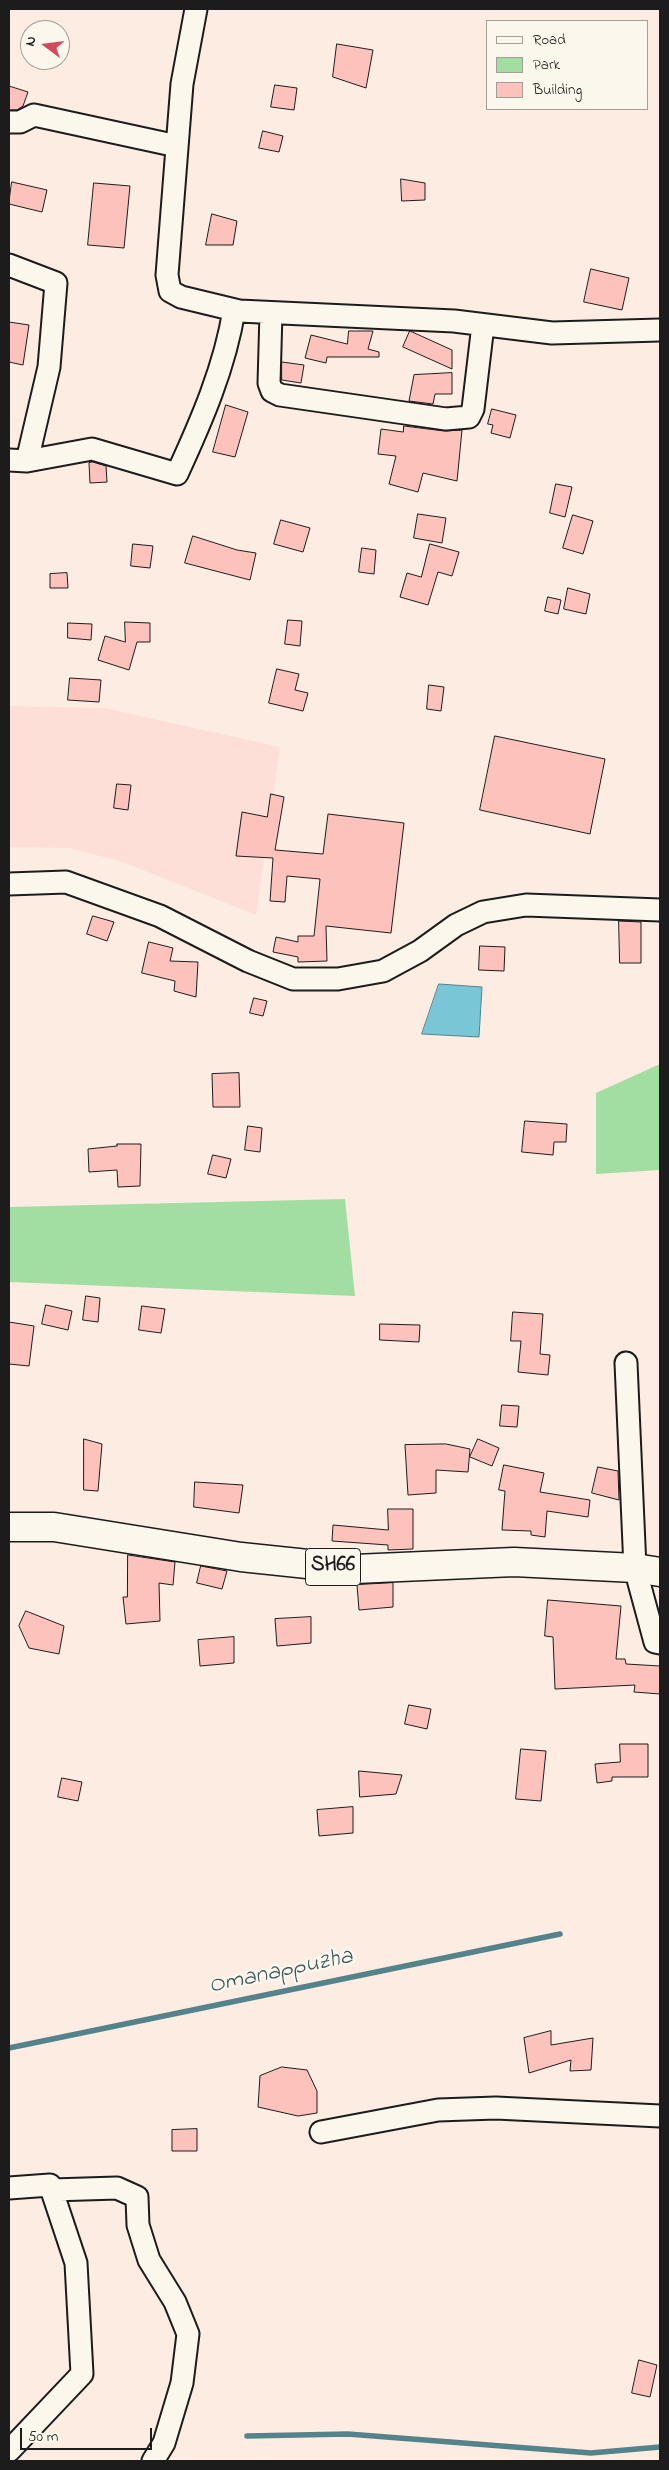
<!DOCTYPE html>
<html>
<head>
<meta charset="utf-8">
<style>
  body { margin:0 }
  #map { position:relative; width:669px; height:2470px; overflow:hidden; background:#fcece2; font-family:"Indie Flower",sans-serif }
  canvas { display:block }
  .frame { position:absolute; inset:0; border:10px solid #1c1c1c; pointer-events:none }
  .legend { position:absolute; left:486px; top:20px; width:162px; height:90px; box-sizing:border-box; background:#fbf7ec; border:1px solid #a29f99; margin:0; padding:6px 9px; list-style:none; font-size:15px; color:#1c1c1c }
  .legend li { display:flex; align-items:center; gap:10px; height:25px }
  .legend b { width:25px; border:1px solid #a29f99 }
  .north { position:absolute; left:20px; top:20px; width:50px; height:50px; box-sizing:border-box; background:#fbf7ec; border:1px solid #a29f99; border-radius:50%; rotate:285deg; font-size:14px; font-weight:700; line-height:20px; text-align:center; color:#1c1c1c }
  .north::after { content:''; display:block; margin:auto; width:18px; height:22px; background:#d1495b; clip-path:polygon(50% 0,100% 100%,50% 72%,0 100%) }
  .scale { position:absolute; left:20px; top:2428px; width:132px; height:22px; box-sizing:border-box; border:2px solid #1c1c1c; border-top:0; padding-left:6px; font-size:15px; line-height:18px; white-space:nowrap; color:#1c1c1c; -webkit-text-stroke:4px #fbf7ec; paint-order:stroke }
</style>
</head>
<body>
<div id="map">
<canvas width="669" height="2470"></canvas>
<div class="frame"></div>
<ul class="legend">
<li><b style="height:6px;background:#fbf7ec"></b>Road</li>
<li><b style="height:14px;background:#a2dda2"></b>Park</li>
<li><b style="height:14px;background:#fec2bc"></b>Building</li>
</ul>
<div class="north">N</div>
<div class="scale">50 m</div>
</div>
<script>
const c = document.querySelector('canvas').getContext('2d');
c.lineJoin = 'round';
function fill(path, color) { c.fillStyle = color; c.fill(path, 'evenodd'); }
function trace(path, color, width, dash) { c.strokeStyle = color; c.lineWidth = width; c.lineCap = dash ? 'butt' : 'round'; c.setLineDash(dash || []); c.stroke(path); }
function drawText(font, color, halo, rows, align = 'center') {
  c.font = font + ' "Indie Flower",sans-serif'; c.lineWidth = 5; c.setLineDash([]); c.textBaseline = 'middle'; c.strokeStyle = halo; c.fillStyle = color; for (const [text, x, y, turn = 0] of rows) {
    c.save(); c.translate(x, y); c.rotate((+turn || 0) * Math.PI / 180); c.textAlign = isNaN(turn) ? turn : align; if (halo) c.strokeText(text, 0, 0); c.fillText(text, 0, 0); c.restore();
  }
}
const built = new Path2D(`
  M9,706L104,708L280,747L256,915L123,862L69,848L9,847Z`);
const green = new Path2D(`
  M660,1064V1170L596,1174V1093Z
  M345,1199L355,1296L9,1282V1207Z`);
const water = new Path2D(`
  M439,984L482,987L479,1037L422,1034Z`);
const stream = new Path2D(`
  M9,2048L560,1934
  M247,2436L348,2434L591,2453L660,2447`);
const building = new Path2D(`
  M337,44L373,50L366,88L333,77Z
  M275,85L297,88L294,110L271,107Z
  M9,86L28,92L23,106L17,110H9Z
  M263,131L283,136L279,152L259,148Z
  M401,179L425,183V200L402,201Z
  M12,182L47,190L42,212L9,204Z
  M94,183L130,186L124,248L88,245Z
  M212,214L237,221L233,245H206Z
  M591,269L629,278L622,310L584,302Z
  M9,322L29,325L23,365L9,362Z
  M349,331H373L368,349L379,352V357H327L326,363L305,358L311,335L347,344Z
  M410,331L452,350V369L403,347Z
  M282,362L304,365L301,383L282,380Z
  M452,373V394H435L433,404L409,401L414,375Z
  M226,405L248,412L235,457L213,452Z
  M492,409L516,415L510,438L491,433L493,425L488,424Z
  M404,426L444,431L462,430L457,481L423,473L418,492L389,484L396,456L378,454L381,429L403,432Z
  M93,462L106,466L107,482L90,483L89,463Z
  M556,484L572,487L565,517L550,513Z
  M418,514L446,518L442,543L414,538Z
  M573,515L593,521L583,554L563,548Z
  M281,520L310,528L303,552L274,544Z
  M193,536L237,550L256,553L250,580L185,563Z
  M133,544L153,546L150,568L131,566Z
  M430,544L459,552L452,576L438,572L428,605L400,597L407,573L421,577Z
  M362,548L376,550L374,574L359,572Z
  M67,573L68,588H50V574Z
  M568,588L590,594L586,614L564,609Z
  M548,597L561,600L558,614L545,611Z
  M288,620L302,621L300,646L285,644Z
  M125,622L150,623V642H137L129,670L98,660L105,636L125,642Z
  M68,623L92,624L91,640L68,638Z
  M277,669L299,674L295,690L308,693L303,711L269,703Z
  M70,678L101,680L99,702L68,700Z
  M429,685L444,687L441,711L427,709Z
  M495,736L605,759L590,834L480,810Z
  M117,784L131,785L128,810L114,808Z
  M271,794L284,797L275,850L323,854L328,814L404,823L391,933L326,926L327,961L298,962V957L273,952L276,937L298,942V936H314L320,879L287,876L285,902L270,901L273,858L236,856L242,812L267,817Z
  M93,916L114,922L107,941L87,934Z
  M619,921L641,922V963H620Z
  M149,942L173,948L170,961L198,962L196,997L174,991L175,981L142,973Z
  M480,946L505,947L504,971L479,970Z
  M254,998L267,1001L263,1016L250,1013Z
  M239,1073L240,1107H213L212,1074Z
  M525,1121L567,1124L566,1142H554L553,1155L522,1152Z
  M248,1126L262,1128L260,1152L245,1150Z
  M117,1144H141L140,1186L118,1187L117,1170L89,1172L88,1149L117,1146Z
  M213,1155L231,1159L226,1178L208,1174Z
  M86,1296L100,1298L98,1322L83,1320Z
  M46,1305L72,1311L68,1330L42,1324Z
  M142,1306L165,1309L161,1333L139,1330Z
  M513,1312L543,1314L540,1354L550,1355L548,1375L518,1372L521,1341H511Z
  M9,1322L34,1326L29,1366L9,1364Z
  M380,1324L420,1325L419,1342L380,1340Z
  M502,1405L519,1406L517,1427L500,1426Z
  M84,1439L102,1444L98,1491L84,1490Z
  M478,1439L499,1448L492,1466L470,1457Z
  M446,1444L470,1449L468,1472L436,1470V1493L408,1495L405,1445Z
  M504,1465L544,1473L540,1492L590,1500L588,1517L547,1511L545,1537L531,1535V1531L502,1530L505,1491L499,1490Z
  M598,1467L618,1471L619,1500L592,1493Z
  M195,1482L243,1485L239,1513L194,1507Z
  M388,1509H413V1549L388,1550V1545L332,1541L333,1525L388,1530Z
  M128,1555L175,1562L173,1585L159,1583L160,1621L126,1624L123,1597H127Z
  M201,1566L227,1571L222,1589L197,1583Z
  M393,1583V1607L359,1610L357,1585Z
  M548,1600L621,1606L616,1659H625L626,1664L660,1666V1694L634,1692L635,1685L555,1689L553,1637L545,1636Z
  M26,1611L64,1626L59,1654L29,1648L19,1626Z
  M311,1617V1643L277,1646L275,1619Z
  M234,1637V1663L200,1666L198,1640Z
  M409,1705L431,1709L427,1729L405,1724Z
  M620,1744H648V1777H612V1781L597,1783L595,1764L620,1762Z
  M521,1749L546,1751L541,1801L516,1799Z
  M359,1771L402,1775L396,1794L360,1797Z
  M62,1778L82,1782L78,1801L58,1797Z
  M353,1807V1833L319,1836L317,1810Z
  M551,2031V2045L593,2038L591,2070L570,2071L571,2060L529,2073L524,2038Z
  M282,2067L307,2070L317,2091V2113L298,2116L258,2107L260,2076Z
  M197,2129V2151H172V2130Z
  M639,2360L657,2365L650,2397L632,2393Z`);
const minor = new Path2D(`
  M196,9L182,84L167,275L170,291L181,297L239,311L454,321L552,333L660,330
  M9,122H20L34,115L177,146
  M9,265L56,283L49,367L27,461L92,449L177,474C201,422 225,367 234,310
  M271,313L269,383L272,391L280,395L446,419L469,417L473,409L483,325
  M9,460L27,461
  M9,884L66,882L160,916L248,961L293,979H338L383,971L420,951L456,925L483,912L526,905L660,910
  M626,1363L635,1568L655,1642L660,1643
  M321,2132L438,2110L496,2108L660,2116
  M9,2188L50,2185L76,2263L82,2374L9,2451
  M52,2190L117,2188L137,2197L138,2225L149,2260L175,2302L188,2334L182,2383L164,2443L153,2461`);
const major = new Path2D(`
  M9,1527H54L241,1557L355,1569L514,1562L635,1568L660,1572`);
const shields = [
  [333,1567,55]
];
const shieldNames = [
  ["SH66",333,1567]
];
const waterNames = [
  ["Omanappuzha",281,1973,-12]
];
fill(built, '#fddfd7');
fill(green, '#a2dda2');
fill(water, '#79c7d6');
trace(water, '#54838c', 1);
trace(stream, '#54838c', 5.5);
fill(building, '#fec2bc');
trace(building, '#1c1c1c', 1);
trace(minor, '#1c1c1c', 25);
trace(major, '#1c1c1c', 31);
trace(minor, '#fbf7ec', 21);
trace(major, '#fbf7ec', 28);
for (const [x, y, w] of shields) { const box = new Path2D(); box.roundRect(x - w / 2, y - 18.5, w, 37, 4); c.fillStyle = '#fbf7ec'; c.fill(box); trace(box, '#1c1c1c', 1); }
drawText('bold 21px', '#1c1c1c', null, shieldNames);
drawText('italic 24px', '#3d585d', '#fbf7ec', waterNames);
</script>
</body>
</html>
